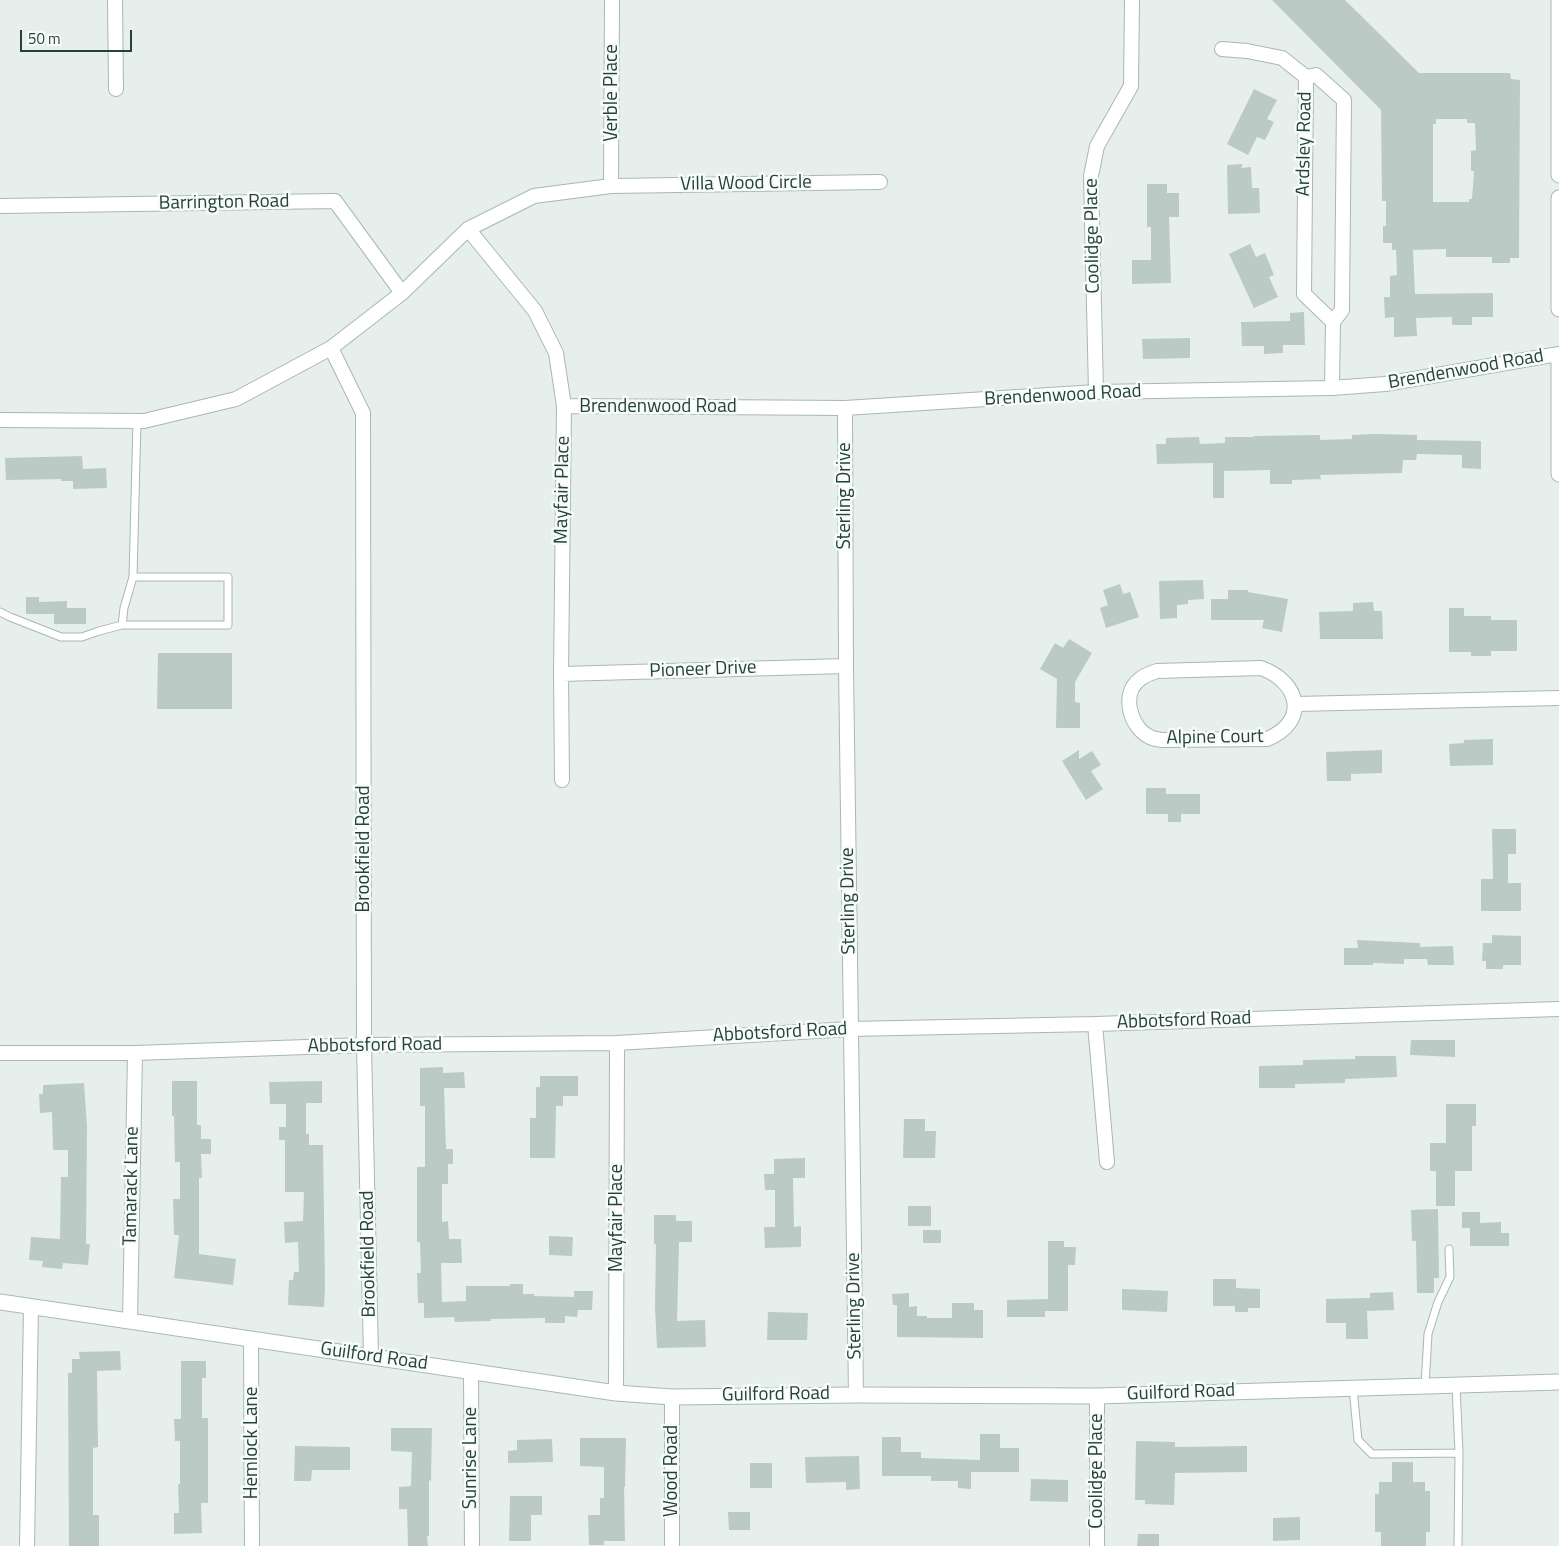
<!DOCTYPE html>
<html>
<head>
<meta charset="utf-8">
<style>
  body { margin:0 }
  #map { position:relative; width:1559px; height:1546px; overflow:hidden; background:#e6efeb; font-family:"Titillium Web",sans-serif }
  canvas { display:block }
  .scale { position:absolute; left:20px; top:30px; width:112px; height:22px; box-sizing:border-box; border:2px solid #24423a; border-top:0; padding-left:6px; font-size:15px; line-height:18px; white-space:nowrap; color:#24423a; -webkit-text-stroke:4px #f7fbf9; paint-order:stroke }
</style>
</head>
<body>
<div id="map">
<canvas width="1559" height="1546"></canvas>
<div class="scale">50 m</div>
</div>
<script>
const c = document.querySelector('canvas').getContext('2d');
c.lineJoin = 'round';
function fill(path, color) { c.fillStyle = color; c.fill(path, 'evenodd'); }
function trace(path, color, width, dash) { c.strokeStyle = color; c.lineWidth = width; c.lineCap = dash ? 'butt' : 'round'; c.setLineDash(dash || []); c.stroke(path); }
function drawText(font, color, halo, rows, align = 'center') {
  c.font = font + ' "Titillium Web",sans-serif'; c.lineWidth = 5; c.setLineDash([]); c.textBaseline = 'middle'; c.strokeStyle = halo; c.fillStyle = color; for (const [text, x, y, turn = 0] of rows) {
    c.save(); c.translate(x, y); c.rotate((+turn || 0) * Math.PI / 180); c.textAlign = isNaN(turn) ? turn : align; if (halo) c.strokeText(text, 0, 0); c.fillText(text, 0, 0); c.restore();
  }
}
const building = new Path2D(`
  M1272,0H1345L1419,73H1510L1511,79L1520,80L1519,258H1510V263H1492V257H1446V249L1413,250L1415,294L1493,293V317H1472V325H1452V317L1416,318L1417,336L1394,337V317L1385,318L1384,297H1390V276L1397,275L1396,250H1392V243H1383V226H1386V201H1382L1381,110ZM1436,119H1467V123H1475L1476,150L1471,151V171H1474L1472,199H1469V202H1433V124H1436Z
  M1254,89L1277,100L1267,119L1274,122L1265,140L1257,137L1248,155L1227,144Z
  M1243,164L1241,168L1251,167L1252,188H1259L1260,213L1228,214L1227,165Z
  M1147,184H1167V193H1179V217H1169L1171,283L1132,284V260H1151V227H1147Z
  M1250,244L1256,257L1265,253L1274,275L1269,277L1278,297L1254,308L1229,254Z
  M1304,312L1305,345H1283V353L1264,354V346H1242L1241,322L1290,321V313Z
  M1190,338V358L1143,359L1142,339Z
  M1375,434L1417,435V440L1481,441V469L1462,468V455L1417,454L1416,460H1403L1402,473L1320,475L1321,479L1292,480V484H1270V470L1224,471V498H1213V463L1157,464L1156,444H1166V438L1199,437L1200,444L1225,443V437H1254V436L1320,435V440L1352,439V435Z
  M82,456L83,469L106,468L107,488L73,489V481H61V479L6,480L5,458Z
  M1203,580L1204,599L1188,600V604L1177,605V618L1160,619L1159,581Z
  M1120,584L1123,594L1130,592L1139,617L1106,628L1100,608L1108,605L1103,590Z
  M1228,590H1248V592L1288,599L1282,632L1262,628L1264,620H1211V599H1228Z
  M26,597H39V602L67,601V608H86V624H54V614H26Z
  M1373,602L1374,611H1382L1383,639H1320L1319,612L1353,611V603Z
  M1449,608H1464V616H1491V620H1517V651H1491V656H1471V652H1449Z
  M1069,639L1092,653L1075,682V702L1080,703V728H1056L1057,679L1040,669L1055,643L1063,648Z
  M158,653H232V709H157Z
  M1493,739V765L1450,766L1449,744L1464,743V740Z
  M1079,750V759L1092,751L1101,765L1091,771L1103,789L1086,800L1062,761Z
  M1382,750V773L1351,774V781H1327L1326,752Z
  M1146,788H1166V794H1200V814H1181V822H1168V814H1146Z
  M1492,829H1516V854H1508V883H1521V911H1481V879H1493Z
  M1492,935L1521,936V965H1503V969H1486V961H1482L1483,943H1492Z
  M1357,940L1420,943V947L1453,946L1454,965H1428L1427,959H1404V964L1373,963V965H1344V948H1358Z
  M1411,1040H1455V1057L1410,1055Z
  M1355,1056H1396L1397,1077L1345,1079V1083L1295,1084V1088H1259V1066L1303,1065V1060L1355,1059Z
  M443,1067V1073L464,1072L465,1088H444L446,1149H453V1164H448V1184H442V1222L448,1221L449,1239H461L462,1263H441L442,1302L466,1301V1286H510V1284H523V1294H534V1296L574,1297V1291H593L592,1310H578L577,1317L565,1316V1323H545V1318L491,1319V1321L455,1322L454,1317L424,1318V1303H418L417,1273H421L420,1242H417V1167H425V1106H420V1068Z
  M540,1076H578V1096H563V1106H556L555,1158H530V1118H536V1087H540Z
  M172,1081H197V1125H201V1139H211V1154H201L202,1178H199V1254L236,1259L233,1285L174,1278L179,1235H174L173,1199H180V1162H175L174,1116H172Z
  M322,1081V1103H306V1134H309V1145H323L325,1287L324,1307L288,1305L289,1280H293L294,1272H299L298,1242L285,1243L284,1222L303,1221L304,1192H285V1140H279V1127H286V1104H270L269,1082Z
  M84,1083L87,1126L86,1244H90L88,1265L63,1263L62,1269L42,1267L43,1261L29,1260L31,1237L60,1239L61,1177H68V1150H53L52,1112L40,1113L39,1094H43V1085Z
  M1446,1104H1476V1126H1472V1171H1455V1206H1436V1171H1430V1143H1446Z
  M904,1119H925V1131H936L935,1158H903Z
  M805,1158V1178H793L794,1227L801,1226V1247L765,1248L764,1227H775V1190H765L764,1174H774V1159Z
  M908,1206H931V1226H908Z
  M1438,1209L1439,1278H1434V1293H1417L1416,1241H1412L1411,1210Z
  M1462,1212H1480V1223L1501,1222V1233H1509V1246H1470V1228H1462Z
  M654,1215H676V1221H692V1242H679L677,1321L705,1320L706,1347L657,1348L655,1307L656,1244H654Z
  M923,1230H941V1243H923Z
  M549,1236L573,1237L572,1256L549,1255Z
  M1048,1241H1064V1247H1076L1075,1265H1068V1311H1045V1317H1007V1300L1048,1299Z
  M1213,1279H1236V1288L1260,1289V1308H1248V1312H1235V1306H1213Z
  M1122,1289L1168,1291L1167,1312L1122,1310Z
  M1393,1292L1394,1310L1367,1311L1368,1339H1346V1323H1326V1299L1370,1298V1293Z
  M909,1293V1307L917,1306V1316H927V1318H952V1303H974V1310H983V1338L897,1337V1305H893L892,1294Z
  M768,1312L808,1313L807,1340H767Z
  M120,1351L121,1370L97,1371L98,1447L93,1448V1515H99V1546H69L68,1373H72V1359H80L79,1352Z
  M181,1361H206V1378H202V1418H208V1503H201L202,1533L174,1534V1513H179L178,1484H180V1441H175L174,1419H181Z
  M391,1428H432L431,1481L429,1480V1536H427L428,1546H408L407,1509H399V1487L411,1486L412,1452L391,1451Z
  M980,1434H1000V1448H1019V1472H971V1489L958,1488V1481H931V1476H882V1437H901V1452H921V1458L980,1460Z
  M580,1438H626L625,1487H624L625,1541H604V1545H589L588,1515H600V1498H604V1467L580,1466Z
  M552,1439L553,1462L508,1463V1451L517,1450V1440Z
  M1136,1441L1175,1442V1447L1247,1446V1472L1175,1473L1174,1505L1145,1504V1500H1135Z
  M295,1446L350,1447V1470H312L311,1481H294Z
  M859,1456L860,1489L846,1490V1482L806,1483L805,1457Z
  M1392,1462H1413V1482H1425V1491H1430V1532H1426V1546H1381V1532H1375V1494H1379V1482H1392Z
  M750,1463H772V1488H750Z
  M1031,1479L1068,1480V1502L1030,1501Z
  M510,1496H542V1515H531V1541H509Z
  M728,1512H750V1530H729Z
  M1300,1517V1540L1273,1541V1518Z
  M1138,1534H1159V1546H1137Z`);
const lane = new Path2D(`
  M133,577L124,608L122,625H228V577H133L137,421
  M0,612L10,617L61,637H82L99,631L122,625
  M1456,1385L1459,1453L1458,1546
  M1425,1386L1428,1334L1438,1302L1450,1277L1449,1249
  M1353,1388L1358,1440L1372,1454L1459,1453`);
const street = new Path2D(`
  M115,0L116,89
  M1222,49L1247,51L1282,58L1306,77
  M611,186L612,0
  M0,206L335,201L402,293
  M468,229L535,311L556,353L564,406L561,674L562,780
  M331,348L363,413L364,1045L371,1357
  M1332,388L1333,322L1342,310L1344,100L1316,75L1306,77L1304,294L1333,322
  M1096,392L1091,176L1097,146L1131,86L1132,0
  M564,406L845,408L1096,392L1332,388L1385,384L1559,354
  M845,408L846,666L856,1395
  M0,420L144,421L236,399L331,348L402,293L468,229L534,196L611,186L880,182
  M1261,668C1300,682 1309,722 1267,739L1161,740C1157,739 1153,739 1150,737C1130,728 1121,694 1139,680C1144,675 1151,673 1157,671Z
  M561,674L846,666
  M1296,704L1559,698
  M1095,1024L1107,1162
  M0,1053H135L364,1045L617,1043L850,1029L1095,1024L1559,1009
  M130,1320L135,1053
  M251,1340L252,1546
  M471,1371L472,1546
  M616,1393L617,1043
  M27,1546L31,1307
  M672,1546V1397
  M1097,1546V1396`);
const secondary = new Path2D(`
  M1559,0V175
  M1559,198V309
  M1559,358V474
  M0,1302L616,1393L672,1397L856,1395L1097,1396L1559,1382`);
const streetNames = [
  ["Verble Place",612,93,-90],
  ["Ardsley Road",1305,144,-89],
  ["Villa Wood Circle",746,184,-1],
  ["Barrington Road",224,203,-1],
  ["Coolidge Place",1093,236,-91],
  ["Brendenwood Road",1466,370,-10],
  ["Brendenwood Road",1063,396,-3],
  ["Brendenwood Road",658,407],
  ["Mayfair Place",563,490,-89],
  ["Sterling Drive",845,496,-90],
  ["Pioneer Drive",703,670,-2],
  ["Alpine Court",1215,738,-1],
  ["Brookfield Road",364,849,-90],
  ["Sterling Drive",849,901,-91],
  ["Abbotsford Road",1184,1021,-2],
  ["Abbotsford Road",780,1033,-3],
  ["Abbotsford Road",375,1046,-1],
  ["Tamarack Lane",132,1186,-89],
  ["Mayfair Place",617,1218,-90],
  ["Brookfield Road",369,1254,-91],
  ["Sterling Drive",855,1306,-91],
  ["Guilford Road",374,1357,8],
  ["Guilford Road",1181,1393,-2],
  ["Guilford Road",776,1395,-1],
  ["Hemlock Lane",252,1443,-90],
  ["Sunrise Lane",471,1458,-90],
  ["Wood Road",672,1471,-90],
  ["Coolidge Place",1097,1471,-90]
];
fill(building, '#bbcac4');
trace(lane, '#a8b8b2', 9);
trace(street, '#a8b8b2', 16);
trace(secondary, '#a4bbb3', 17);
trace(lane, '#fff', 7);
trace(street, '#fff', 14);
trace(secondary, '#fff', 15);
drawText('19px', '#24423a', '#f7fbf9', streetNames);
</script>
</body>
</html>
